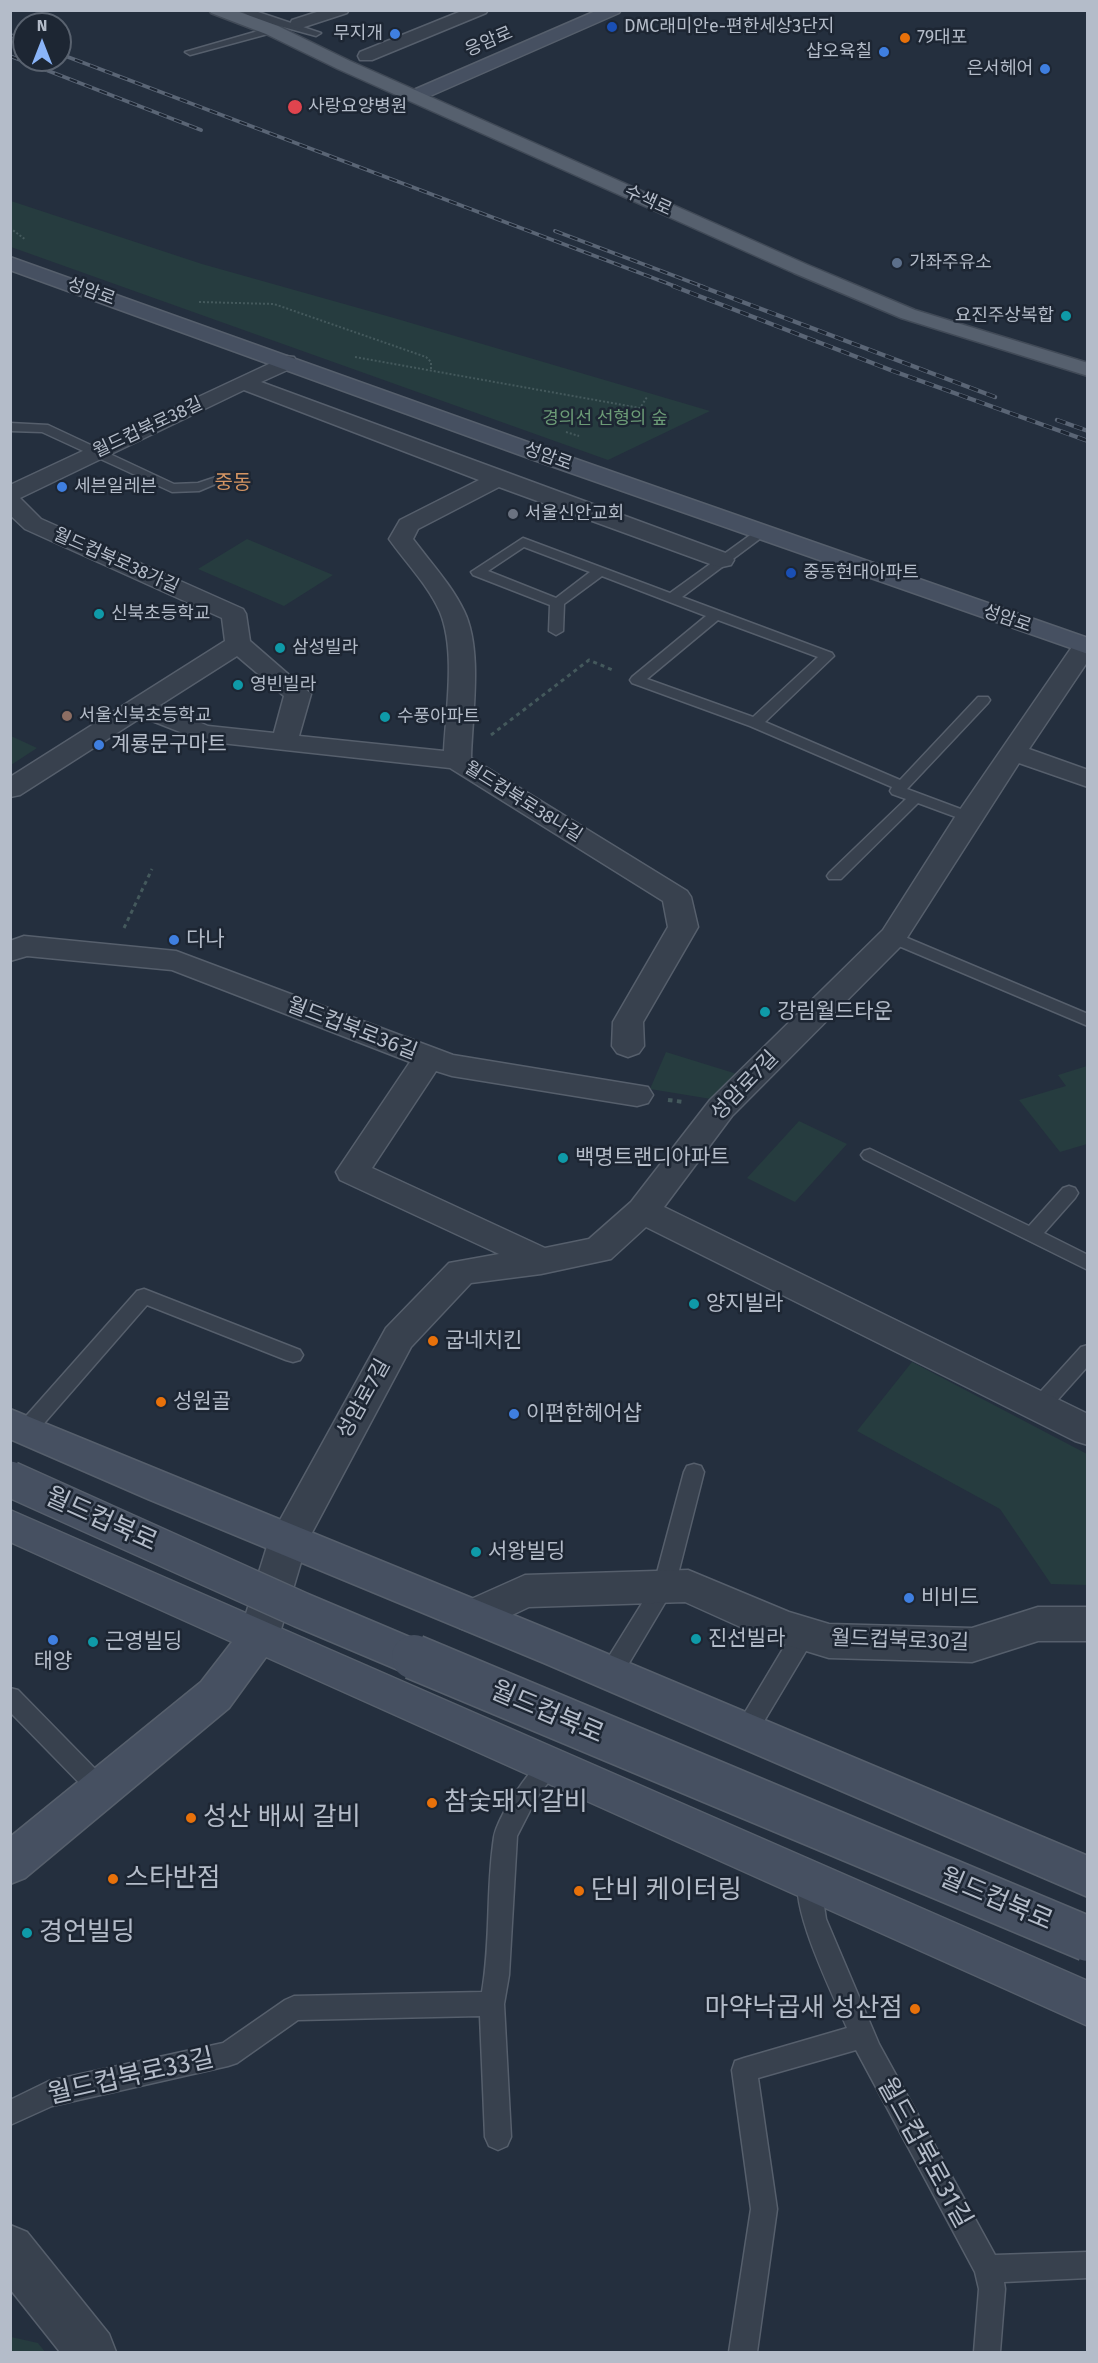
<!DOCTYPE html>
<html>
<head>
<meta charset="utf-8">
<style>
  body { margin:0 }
  #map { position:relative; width:1098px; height:2363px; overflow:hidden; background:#242f3e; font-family:"Fira Sans",sans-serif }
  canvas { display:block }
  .frame { position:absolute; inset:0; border:12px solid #b4bcc9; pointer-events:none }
  .north { position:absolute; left:12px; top:12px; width:60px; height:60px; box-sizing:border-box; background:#1d2633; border:2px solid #59626f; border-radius:50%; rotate:0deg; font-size:16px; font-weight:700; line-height:24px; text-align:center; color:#b4bcc9 }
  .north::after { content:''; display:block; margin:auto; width:21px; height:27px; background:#8ab4f8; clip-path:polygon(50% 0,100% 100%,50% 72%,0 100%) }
</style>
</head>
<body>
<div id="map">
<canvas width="1098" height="2363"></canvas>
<div class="frame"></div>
<div class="north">N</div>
</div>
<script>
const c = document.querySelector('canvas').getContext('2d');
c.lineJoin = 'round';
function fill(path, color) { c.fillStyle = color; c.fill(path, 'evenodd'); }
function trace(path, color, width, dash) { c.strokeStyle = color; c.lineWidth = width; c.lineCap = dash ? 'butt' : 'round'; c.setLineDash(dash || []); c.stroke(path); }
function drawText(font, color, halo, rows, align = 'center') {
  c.font = font + ' "Fira Sans","Noto Sans KR",sans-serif'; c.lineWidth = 5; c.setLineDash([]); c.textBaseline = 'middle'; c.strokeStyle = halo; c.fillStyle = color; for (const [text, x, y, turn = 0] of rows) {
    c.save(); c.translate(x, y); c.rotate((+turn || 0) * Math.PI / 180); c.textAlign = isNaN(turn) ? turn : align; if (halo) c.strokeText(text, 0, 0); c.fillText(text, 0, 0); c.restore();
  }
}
const green = new Path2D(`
  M11,201L202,264L394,318L710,411L608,460L11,247Z
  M247,539L333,575L284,606L198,569Z
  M11,736L37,748L11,765Z
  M666,1052L737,1074L711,1099L650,1089Z
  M1087,1066V1144L1060,1152L1019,1100L1066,1086L1058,1075Z
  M799,1121L847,1144L795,1202L747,1178Z
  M912,1362L1087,1454V1585L1051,1584L1000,1509L857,1431Z
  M11,2337L38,2343L45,2352H11Z`);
const pathFar2 = new Path2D(`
  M10,228L26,240
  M199,302L274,304L426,357L431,362V371
  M355,357L640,408L647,397
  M566,432L579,436`);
const pathFar1 = new Path2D(`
  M491,735L589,660L615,671
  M124,928L152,869`);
const path = new Path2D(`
  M668,1100L684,1102`);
const lane = new Path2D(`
  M240,10H252L321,33L316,36L254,19Z
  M272,27L277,30L275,32L190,55L185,52Z
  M10,423L48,425L174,484L198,483L219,476L225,480L199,491L172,492L42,432L10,431Z
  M760,528L766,532L765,535L682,597L832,653L834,656L765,722L900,780L978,697H988L990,700L988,703L907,789L974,814L977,817L974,820H964L918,803L841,879H829L827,876L829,873L906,799L892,794L890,791L892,787L750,726L632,683L630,680L632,677L706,616L602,576L564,604L563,631L556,635L549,631L550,605L473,575L471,572L523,538L670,593ZM524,547L590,572L556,598L488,571ZM718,620L818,657L753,717L647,679Z
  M893,932L1088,1014V1026L887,941L885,937L887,933Z
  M870,1149L1029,1226L1063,1188L1069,1186L1075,1188L1078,1193L1075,1198L1044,1233L1088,1255V1270L864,1159L861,1155L864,1151Z
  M144,1289L300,1350L303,1355L300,1360L293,1362L286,1360L147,1305L33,1436L26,1438L19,1436L16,1430L19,1424L137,1291Z
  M1088,1345V1366L1046,1413L1039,1415L1032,1413L1029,1407L1032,1401L1081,1347Z
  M694,1464L701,1466L704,1472L675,1586L619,1680L611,1683L603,1680L600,1673L603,1666L654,1584L684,1472L687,1466Z
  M804,1625L812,1627L815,1634L812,1641L754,1738L746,1741L738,1738L735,1731L738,1724L796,1627Z
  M10,1688L18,1690L109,1783L112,1790L109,1797L101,1800L93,1797L10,1712Z
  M550,1756L558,1759L561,1766L537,1797L517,1836L509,1975L504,2004L511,2137L507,2146L498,2150L489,2146L485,2137L480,2016L298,2020L237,2063L228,2066L52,2106L10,2125V2100L49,2081L223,2043L285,2000L294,1996L482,1992C491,1941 486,1888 494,1837C498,1817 531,1763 550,1756Z
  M808,1869L816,1872L820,1880L826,1919L879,2044L995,2255L1088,2252V2278L1004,2282L1005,2289L1000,2352H974L979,2289L975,2272L856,2050L758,2078L777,2209L757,2352H729L751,2209L732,2070L735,2061L744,2058L847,2028C834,1996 786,1902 800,1872Z`);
const street = new Path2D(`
  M323,10H349L347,13L298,29L290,24L292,20Z
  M464,10H488L486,13L372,60H360L358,56L360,52Z
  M286,356L294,357L297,362L294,367L261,382L731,555L734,560L731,565L722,567L713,565L499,487L418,529L413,539C430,562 451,584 464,611C483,650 472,715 471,758L687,891L691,897L698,927L643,1022L644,1046L639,1053L628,1057L617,1053L612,1046L613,1022L668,927L663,901L450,768L203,741L142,717L20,795L10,797V777L225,641L222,618L25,529L10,515V485ZM244,390L479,480L400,520L389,539C406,563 428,585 440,612C456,651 446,710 444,751L299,736L311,694L250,641L246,614L243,609L41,519L20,498ZM237,656L284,696L274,733L208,726L160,705Z
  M1085,638L1088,639V661L1029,749L1088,770V787L1019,763L903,944L732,1116L664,1207L1088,1414V1445L1075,1441L646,1227L611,1259L541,1274L471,1283L411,1347L307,1542L279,1636L273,1648L259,1653L245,1648L239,1636L269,1540L386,1328L449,1263L499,1254L340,1180L336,1172L410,1062L172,970L27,956L10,961V941L24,936L176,951L453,1055L648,1087L653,1095L648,1103L637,1106L452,1076L436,1071L372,1168L545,1248L589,1239L631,1202L710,1100L883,930L955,817L1076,641Z
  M688,1570L789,1612L829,1624L972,1628L1038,1607H1088V1641H1038L972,1662L829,1658L767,1639L685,1602L529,1607L474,1633L460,1628L454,1616L460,1604L525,1575Z
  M10,2225L27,2232L109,2334L116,2352H60L10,2289Z`);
const secondary = new Path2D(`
  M598,10H621L619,13L421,100H409L406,96L409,92Z
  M10,257L550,450L1088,638V654L534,460L10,270Z
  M10,1409L572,1639L1088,1856V1897L544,1663L148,1499L10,1439Z
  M10,1510L1088,1981V2026L266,1657L229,1708L25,1878L10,1884V1837L201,1682L232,1642L10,1542Z`);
const primary = new Path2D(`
  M209,10H234L278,26L350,61L808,265L915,310L1088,363V376L901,318L794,273L338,69L266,34L211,13Z`);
const railFar1 = new Path2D(`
  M10,35L24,40
  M60,54L677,287
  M10,56L201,130
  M555,231L704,287`);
const rail = new Path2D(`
  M673,286L893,371L1088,441
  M700,286L995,397
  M1057,420L1088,431`);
const secondaryBridgeFar1 = new Path2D(`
  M10,1479L301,1610L417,1659`);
const secondaryBridge = new Path2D(`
  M414,1657L1088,1939`);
const markers = [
  [612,27,6,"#1a4fb4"],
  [395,34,6,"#3f7fe0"],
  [905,38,6,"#e8710a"],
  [884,52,6,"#3f7fe0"],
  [1045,69,6,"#3f7fe0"],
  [295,107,8,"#e0444e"],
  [897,263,6,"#5c6f8a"],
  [1066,316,6,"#0f9aa8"],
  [62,487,6,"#3f7fe0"],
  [513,514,6,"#6b7280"],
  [791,573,6,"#1a4fb4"],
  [99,614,6,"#0f9aa8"],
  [280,648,6,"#0f9aa8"],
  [238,685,6,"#0f9aa8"],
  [67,716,6,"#8d6e63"],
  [385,717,6,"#0f9aa8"],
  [99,745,6,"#3f7fe0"],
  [174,940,6,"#3f7fe0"],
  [765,1012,6,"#0f9aa8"],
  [563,1158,6,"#0f9aa8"],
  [694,1304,6,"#0f9aa8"],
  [433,1341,6,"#e8710a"],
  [161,1402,6,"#e8710a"],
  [514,1414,6,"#3f7fe0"],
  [476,1552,6,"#0f9aa8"],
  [909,1598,6,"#3f7fe0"],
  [696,1639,6,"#0f9aa8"],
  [53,1640,6,"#3f7fe0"],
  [93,1642,6,"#0f9aa8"],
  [432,1803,6,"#e8710a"],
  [191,1818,6,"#e8710a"],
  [113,1879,6,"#e8710a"],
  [579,1891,6,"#e8710a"],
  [27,1933,6,"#0f9aa8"],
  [915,2009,6,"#e8710a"]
];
const farPoinames = [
  ["DMC래미안e-편한세상3단지",624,27],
  ["무지개",383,34,"right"],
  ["79대포",917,38],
  ["샵오육칠",872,52,"right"],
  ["은서헤어",1033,69,"right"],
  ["사랑요양병원",308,107],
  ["가좌주유소",909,263],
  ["요진주상복합",1054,316,"right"],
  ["세븐일레븐",74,487],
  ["서울신안교회",525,514],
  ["중동현대아파트",803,573],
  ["신북초등학교",111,614],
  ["삼성빌라",292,648],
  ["영빈빌라",250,685],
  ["서울신북초등학교",79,716],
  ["수풍아파트",397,717]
];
const farStreetnames = [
  ["응암로",489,42,-23],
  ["수색로",648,201,24],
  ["성암로",91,292,20],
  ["월드컵북로38길",148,428,-25],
  ["성암로",548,457,20],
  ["월드컵북로38가길",116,561,24],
  ["성암로",1007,619,19],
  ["월드컵북로38나길",523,802,32]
];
const farParknames = [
  ["경의선 선형의 숲",605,419]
];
const farQuarternames = [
  ["중동",233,483]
];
const poiNames = [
  ["계룡문구마트",111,745],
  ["다나",186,940],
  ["강림월드타운",777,1012],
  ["백명트랜디아파트",575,1158],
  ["양지빌라",706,1304],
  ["굽네치킨",445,1341],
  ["성원골",173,1402],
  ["이편한헤어샵",526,1414],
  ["서왕빌딩",488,1552],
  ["비비드",921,1598],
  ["진선빌라",708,1639],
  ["근영빌딩",105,1642],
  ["태양",53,1662,"center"]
];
const streetNames = [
  ["월드컵북로36길",352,1029,21],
  ["성암로7길",745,1086,-46],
  ["성암로7길",364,1399,-61],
  ["월드컵북로30길",900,1641,2]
];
const nearStreetnames = [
  ["월드컵북로",101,1520,24],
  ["월드컵북로",547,1713,23],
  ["월드컵북로",996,1900,23],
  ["월드컵북로33길",131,2077,-13],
  ["월드컵북로31길",924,2153,61]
];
const nearPoinames = [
  ["참숯돼지갈비",444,1803],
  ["성산 배씨 갈비",203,1818],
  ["스타반점",125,1879],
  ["단비 케이터링",591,1891],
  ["경언빌딩",39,1933],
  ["마약낙곱새 성산점",903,2009,"right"]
];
fill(green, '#263c3f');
trace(lane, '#565f6c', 3);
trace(street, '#565f6c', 3);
trace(secondary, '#565f6c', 3);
trace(primary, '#414a57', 3);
trace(pathFar2, '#44595c', 2, [2, 2]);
trace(pathFar1, '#44595c', 3, [4, 4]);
trace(path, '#44595c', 4, [4.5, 4.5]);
fill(lane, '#38414e');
fill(street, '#38414e');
fill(secondary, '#465061');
fill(primary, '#56606e');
trace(railFar1, '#5a6575', 4);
trace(rail, '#5a6575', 4.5);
trace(railFar1, '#1d2633', 2, [8]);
trace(rail, '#1d2633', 3, [9]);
trace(secondaryBridgeFar1, '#565f6c', 38, []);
trace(secondaryBridge, '#565f6c', 47, []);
trace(secondaryBridgeFar1, '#465061', 35);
trace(secondaryBridge, '#465061', 44);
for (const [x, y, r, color] of markers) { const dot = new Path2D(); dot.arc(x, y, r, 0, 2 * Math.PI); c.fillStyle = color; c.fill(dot); trace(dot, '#1d2633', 2); }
drawText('18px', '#b4bcc9', '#1d2633', farPoinames, 'left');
drawText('18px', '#b4bcc9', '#1d2633', farStreetnames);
drawText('18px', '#6b9a76', '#1d2633', farParknames);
drawText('20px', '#d59563', '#1d2633', farQuarternames);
drawText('21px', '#b4bcc9', '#1d2633', poiNames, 'left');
drawText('21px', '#b4bcc9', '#1d2633', streetNames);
drawText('26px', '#b4bcc9', '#1d2633', nearStreetnames);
drawText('26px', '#b4bcc9', '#1d2633', nearPoinames, 'left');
</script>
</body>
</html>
